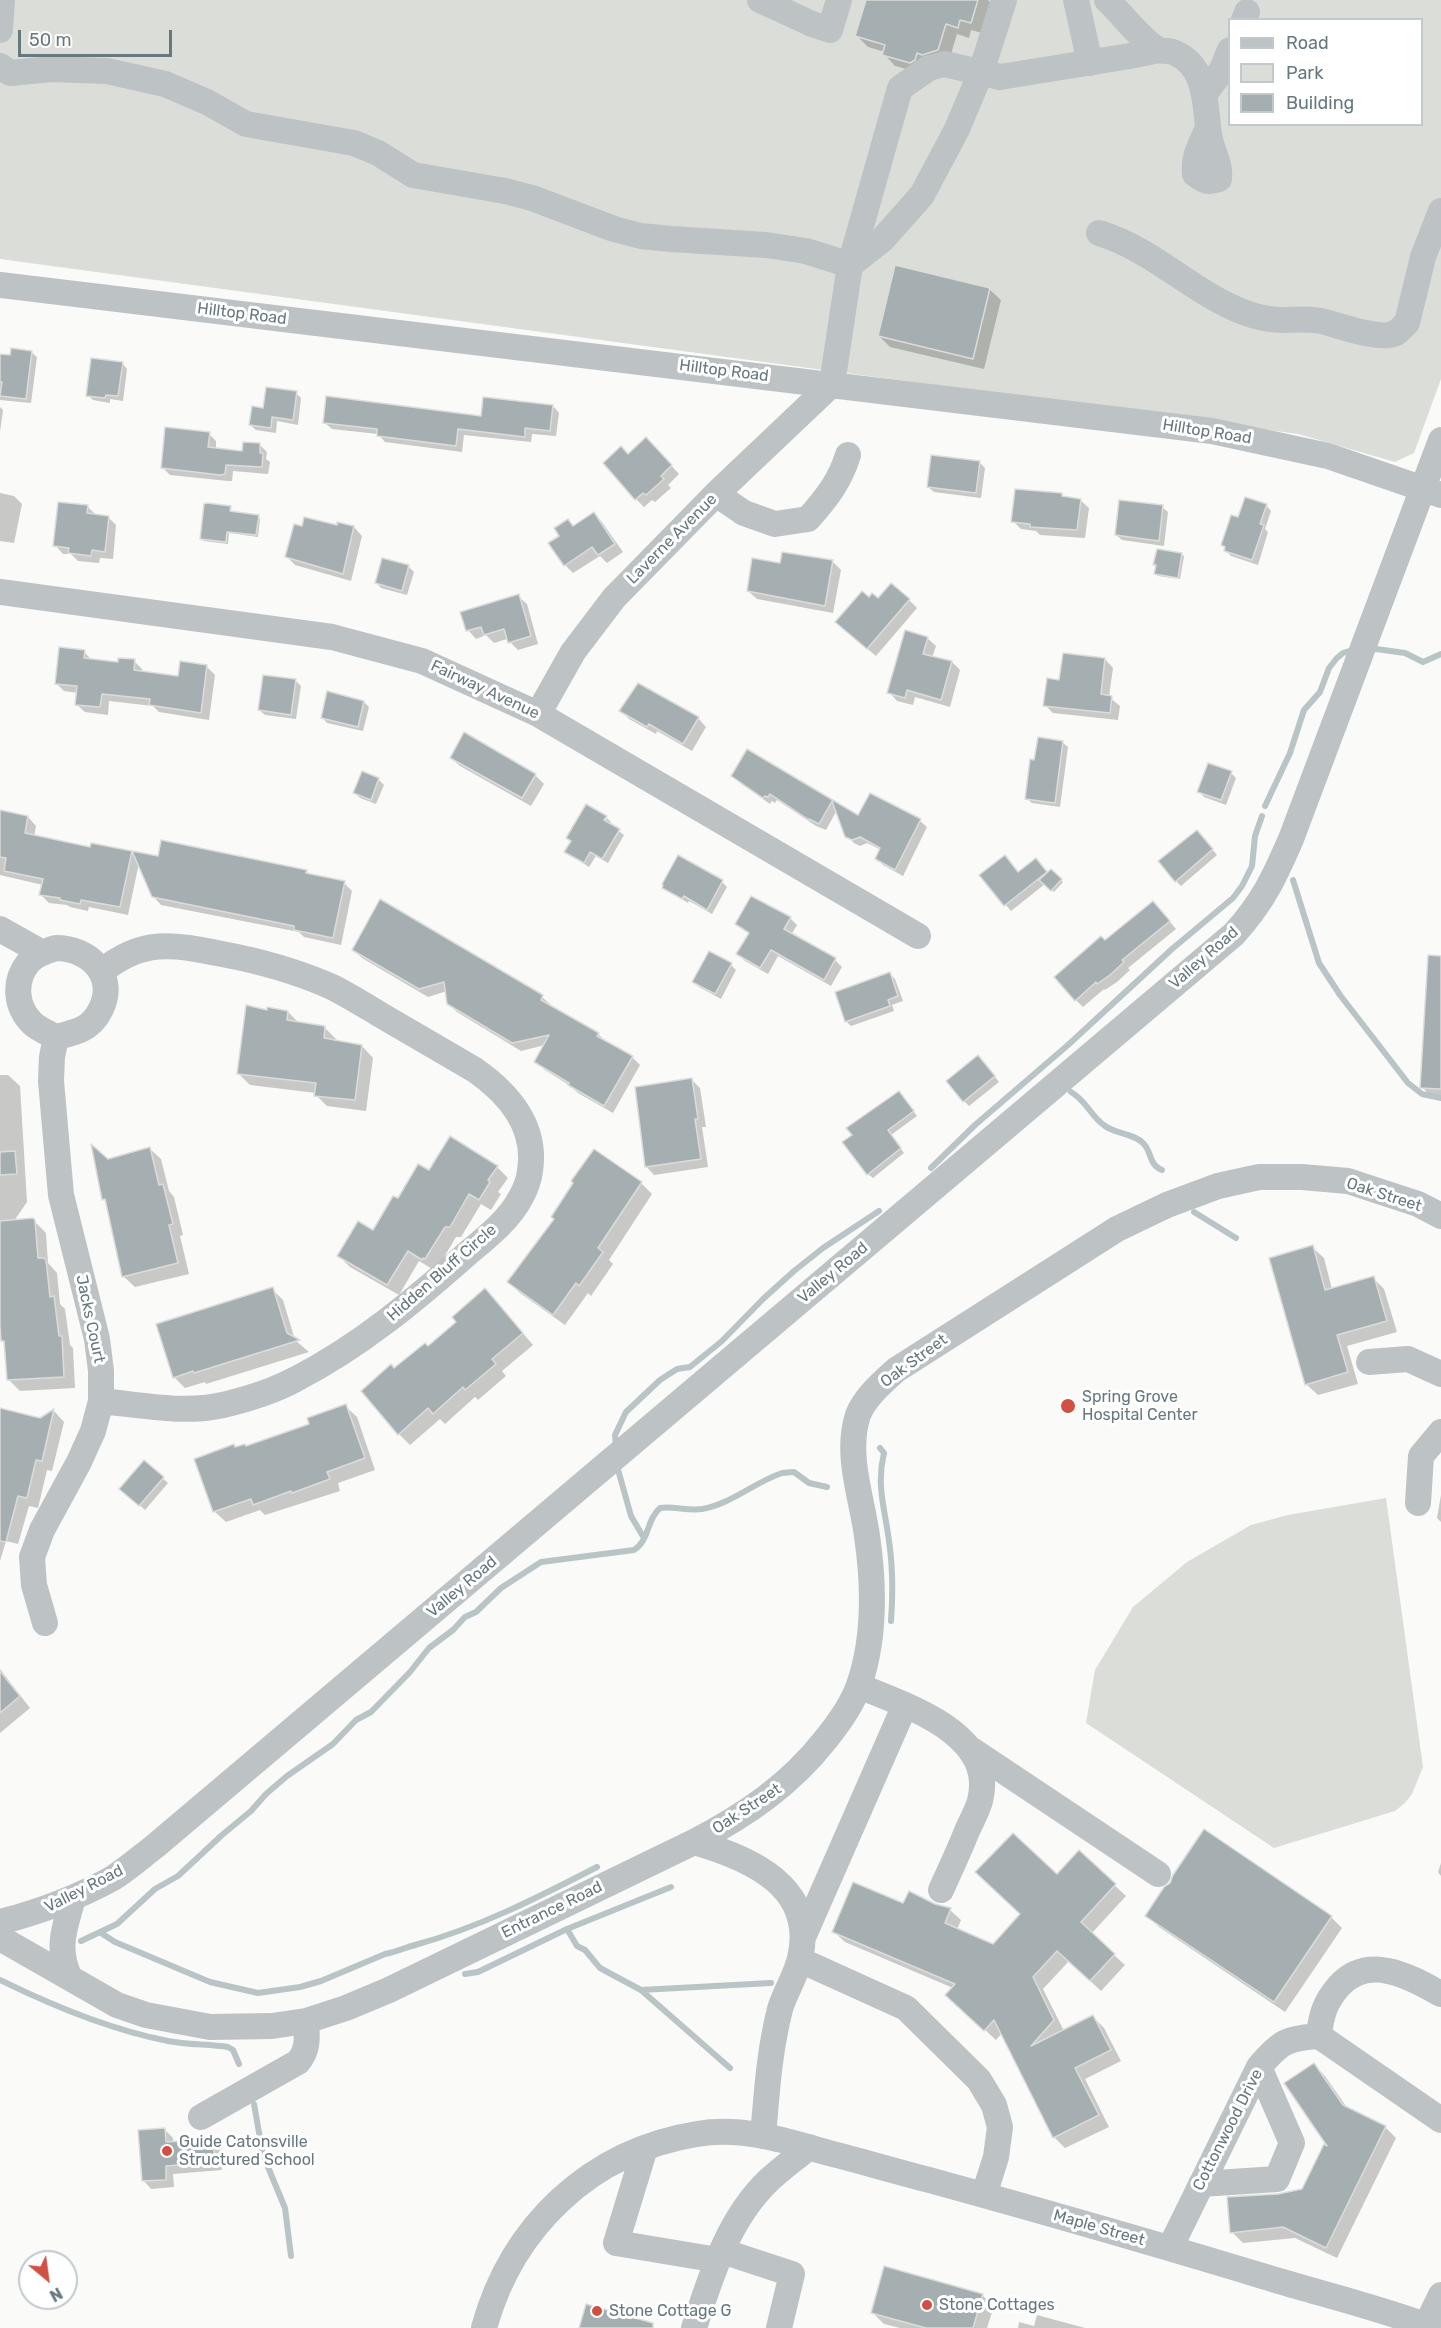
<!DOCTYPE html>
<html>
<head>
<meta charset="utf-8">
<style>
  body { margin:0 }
  #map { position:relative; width:1441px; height:2328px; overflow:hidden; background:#fafaf8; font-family:Rubik,sans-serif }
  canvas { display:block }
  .legend { position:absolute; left:1228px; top:18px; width:195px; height:108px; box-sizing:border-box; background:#fff; border:2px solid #c2c9cc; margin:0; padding:8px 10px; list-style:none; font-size:18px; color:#67797f }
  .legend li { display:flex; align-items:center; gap:12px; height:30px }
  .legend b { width:30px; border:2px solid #c2c9cc }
  .north { position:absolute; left:18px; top:2250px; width:60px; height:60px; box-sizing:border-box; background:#fff; border:2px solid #c2c9cc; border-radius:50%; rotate:151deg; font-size:16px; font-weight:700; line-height:24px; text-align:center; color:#67797f }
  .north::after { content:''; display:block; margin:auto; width:21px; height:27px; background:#d05042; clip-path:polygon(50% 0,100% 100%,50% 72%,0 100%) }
  .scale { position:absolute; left:18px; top:30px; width:154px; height:27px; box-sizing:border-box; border:3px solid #67797f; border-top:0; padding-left:8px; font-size:18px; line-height:21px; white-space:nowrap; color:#67797f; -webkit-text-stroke:4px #fff; paint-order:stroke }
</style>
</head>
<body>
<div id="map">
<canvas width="1441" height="2328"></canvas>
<ul class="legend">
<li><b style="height:8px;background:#bdc3c5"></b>Road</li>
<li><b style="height:16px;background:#dbded8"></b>Park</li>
<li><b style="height:16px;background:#a5afb2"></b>Building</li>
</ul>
<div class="north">N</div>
<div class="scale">50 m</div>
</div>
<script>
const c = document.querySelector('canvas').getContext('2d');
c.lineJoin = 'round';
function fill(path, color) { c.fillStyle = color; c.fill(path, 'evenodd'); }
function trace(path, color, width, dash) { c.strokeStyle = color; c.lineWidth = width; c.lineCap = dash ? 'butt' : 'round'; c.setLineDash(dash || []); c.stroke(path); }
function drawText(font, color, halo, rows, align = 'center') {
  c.font = font + ' Rubik,sans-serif'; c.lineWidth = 6; c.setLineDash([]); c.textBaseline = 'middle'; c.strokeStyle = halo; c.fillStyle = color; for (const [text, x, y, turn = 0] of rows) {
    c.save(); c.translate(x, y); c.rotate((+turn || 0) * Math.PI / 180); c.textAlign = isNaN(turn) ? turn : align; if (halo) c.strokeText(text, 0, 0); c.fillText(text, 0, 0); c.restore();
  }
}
const green = new Path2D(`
  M0,0H1441V379L1414,453L1395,462L1298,434L0,259ZM1230,20H1422V124H1230Z
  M1386,1498L1423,1767L1412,1794L1405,1803L1395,1811L1274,1848L1086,1723L1095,1670L1133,1607L1187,1562L1251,1525L1288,1515Z`);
const shadow = new Path2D(`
  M868,0H988L991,3L982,33L971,30L969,38L957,34L949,61L922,73L895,66L884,54L885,52L868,47L857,36Z
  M989,289L1001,300L984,369L890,347L879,336Z
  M31,352L37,357L31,403L0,400V356L11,357Z
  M122,363L127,369L123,401L110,399V403L93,400L88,395Z
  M296,393L301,398L298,425L277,421L276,433L256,430L250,425L264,410Z
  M553,406L559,413L556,436L532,434L531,442L464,435L462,452L385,442L378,434L332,429L325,423L482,418Z
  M0,407L3,410L0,432Z
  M209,434L216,441V449L244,452L260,445L267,452L266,459L270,462L268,474L233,471L232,481H228L170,475L162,467Z
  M654,447L679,474L668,485L671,488L655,502L652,500L644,507L636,499L628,456Z
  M979,462L985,468L981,498L934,492L928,487Z
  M0,493L14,496L22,504L14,543L0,541Z
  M1062,495L1065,498L1080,500L1089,508L1085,538L1040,535L1036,531L1021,529L1013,521Z
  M1266,505L1271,511L1265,529L1268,532L1258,565L1231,556L1226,551L1239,519Z
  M87,506L95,514L108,517L116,525L113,559L100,558L99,563L78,561L71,554H63L55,545Z
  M1162,507L1168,512L1164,546L1122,540L1116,535Z
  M230,508L232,513L258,517L260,519L258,537L229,533L228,544L204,541L201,539Z
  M594,514L602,522L623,552L607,563L600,556L573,573L565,565L561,536L568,520L575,527Z
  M303,527H354L362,536L351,581L295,565L287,557Z
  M1181,554L1184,556L1180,579L1158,576L1156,574L1157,566L1155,564Z
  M833,562L841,570L833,613L757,599L748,591L781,565Z
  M409,567L414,572L407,595L381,588L376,582Z
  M518,596L527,604L538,644L518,650L507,639L494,643L486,635L476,639L468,630Z
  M869,599L909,600L917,608L876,656L845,630Z
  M927,638L936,646L932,658L952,662L960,670L950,707L915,697L913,705L897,701L889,692Z
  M84,652L93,661L119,664L134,661L142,669V672L179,677L207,667L215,675L209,720L159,712L153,706L109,701L108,715L85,712L76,704L78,693L64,691L56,683Z
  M1105,659L1113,668L1109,697L1120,706L1118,720L1053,713L1045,705L1061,682Z
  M295,680L301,686L296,719L265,715L259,710Z
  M364,702L369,707L363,731L327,723L322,717Z
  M621,710L698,718L706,727L692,751L657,731L656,734L629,719Z
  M465,734L535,775L544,784L531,806L460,766L451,758Z
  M1062,742L1068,747L1060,807L1032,803L1026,798L1035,761Z
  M747,751L859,817L920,821L927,827L903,876L883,865L876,858L881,850L867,843L860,846L854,843L847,836L837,810L826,830L816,826L777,800L775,803L772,801L770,804L740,783L733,776Z
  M1231,773L1236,778L1226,805L1204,797L1199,791Z
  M378,779L384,785L376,804L360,798L355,793Z
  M0,812L28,817L36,826L34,837L91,849L131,853L137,858H159L306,871L311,876L344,883L352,891L341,945L304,937L299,932L161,905L153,896L139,863L128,915L89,907L88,911L70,907L67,905L49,903L41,895L43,885L0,875Z
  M607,818L611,822L610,825L624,835L608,863L596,856L589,867L566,852L602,827Z
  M1202,837L1217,855L1181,886L1176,881Z
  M679,857L722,882L727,887L712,914L689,901L688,903L664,888Z
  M1041,865L1048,874L1051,871L1063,882L1054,892L1045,884L1011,911L981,876L1019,873Z
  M380,901L542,997L551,1005L549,1007L598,1034L607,1042L632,1057L640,1065L613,1113L578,1093L569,1085L545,1070L536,1062L545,1045L521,1051L457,1012L448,1003L447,991L428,997L362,958L353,950Z
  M1160,910L1176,929L1128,968L1130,970L1117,982L1105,990L1104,989L1083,1007L1076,1000L1105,942Z
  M790,918L797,925L791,935L835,960L842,967L831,986L778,956L768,974L745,961L738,954L750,935L737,924Z
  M1441,963V1099L1433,1098L1422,1087Z
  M731,965L736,970L721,999L699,987L694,982Z
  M890,974L895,979L903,1001L892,1005L894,1011L851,1026L846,1021Z
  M268,1012H288L299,1023L325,1028L336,1039L335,1042L362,1046L373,1058L366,1111L327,1106L316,1095V1093L250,1085L239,1074Z
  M983,1062L999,1082L969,1106L964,1101Z
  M0,1075H8L20,1086L27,1202L14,1221L33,1220L46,1233L48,1263L57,1273L60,1304L65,1309L70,1345L73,1348L75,1388L20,1391L9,1380L6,1344L3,1341L0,1310Z
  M691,1079L700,1088L706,1127H702L708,1167L654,1175L646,1166Z
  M903,1097L917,1116L891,1135L904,1153L873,1178L868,1174Z
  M450,1138L497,1167L508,1178L498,1192L501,1194L491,1210L481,1204L461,1237H456L437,1269L434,1270L419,1261L399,1295L350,1267L339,1256L374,1232L399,1200L430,1172Z
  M93,1148L108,1160L149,1148L161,1159L169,1191L174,1197L183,1235L180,1236L189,1274L135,1287L123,1276Z
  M641,1183L652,1194L609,1260L613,1264L591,1296L588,1293L565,1325L520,1293L508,1282Z
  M1312,1247L1324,1258L1332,1289L1373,1278L1384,1289L1397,1332L1347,1346L1358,1384L1318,1395L1306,1384Z
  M272,1289L283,1300L295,1340L309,1352L206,1384L205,1382L185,1388L174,1377Z
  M496,1302L533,1345L502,1371L506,1376L478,1400L475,1397L445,1424L440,1419L410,1445L399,1434L394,1369Z
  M345,1406L357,1417L375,1470L338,1483L340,1491L265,1515L260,1510L226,1522L214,1511L236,1448L246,1447L311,1425Z
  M0,1409L41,1420L54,1411L64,1422L52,1471L47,1470L38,1508L29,1506L18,1544L6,1541L0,1561Z
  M144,1462L168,1483L145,1510L127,1494Z
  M1441,1495V1522L1437,1518Z
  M0,1669L30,1708L0,1733Z
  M1079,1852L1126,1896L1091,1934L1125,1965L1101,1991L1069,1961L1043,1989L1064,2031L1093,2017L1104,2028L1121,2061L1085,2079L1109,2127L1065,2148L1054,2137L1002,2033L996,2040L958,2005L953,1988L845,1942L834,1932L904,1904L935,1905L950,1910L961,1920L957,1930L993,1945Z
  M1441,1863V1876L1438,1872Z
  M1147,1915L1331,1917L1342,1928L1285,2012L1159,1927Z
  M1314,2065L1325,2076L1348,2109L1385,2127L1396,2138L1337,2258L1295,2238L1243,2243L1232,2232L1278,2195L1303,2190L1330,2148Z
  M165,2130L173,2138V2143L212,2140L221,2149L222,2170L173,2174L174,2187L151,2189L143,2180Z
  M982,2295L994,2306L987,2328H900L884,2324L872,2312Z
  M1037,2315L1085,2328H1018L1019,2322L1034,2326Z`);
const stream = new Path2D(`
  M1369,648L1405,653L1423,662L1441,654
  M1265,806L1290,753L1304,710L1320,692L1329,668L1337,658L1343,653L1353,650
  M1293,880L1319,963L1340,995L1408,1083L1422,1094L1441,1098
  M1071,1092C1088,1102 1090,1116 1105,1126C1116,1134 1134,1133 1144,1144C1152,1153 1149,1165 1162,1170
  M931,1168L975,1125L1068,1045L1172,949L1233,898L1242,886L1252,866L1255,836L1262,816
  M1194,1212L1236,1238
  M616,1447L615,1435L626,1412L660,1380L677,1369L690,1367L722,1341L763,1299L794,1271L823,1248L879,1211
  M880,1448L884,1453C876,1486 885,1509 889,1541C893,1568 893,1594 891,1621
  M617,1466L631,1516L644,1538
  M567,1929L577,1946L585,1950L600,1968L641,1990L730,2068
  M101,1933L115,1942L210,1982L258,1993L300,1987L321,1981L385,1954C396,1952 404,1948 415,1945C478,1928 539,1897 597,1867
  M81,1941L117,1924L155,1889L178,1876L222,1835L251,1811L266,1794L287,1776L333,1744L356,1720L371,1712L410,1672L429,1648L453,1630L465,1617L476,1612L501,1588L541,1562L634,1550C650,1540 646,1520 660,1508C674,1506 687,1511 702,1509C731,1504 755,1482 782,1473L794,1472L809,1483L827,1487
  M465,1974L478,1972L567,1929L671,1887
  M0,1980C53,2006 110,2030 168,2041C188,2045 208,2044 228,2047L233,2050L239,2064
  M641,1990L771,1983
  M254,2104L263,2155L285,2208L291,2256`);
const building = new Path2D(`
  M866,0H978L971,23L960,20L958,28L946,24L938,50L922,55L917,53L915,60L910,63L882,55L885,45L855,36Z
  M895,265L990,288L973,359L878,336Z
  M11,348L32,351L26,399L0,396L2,382H0V354L10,355Z
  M91,358L123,362L118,396L106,395L105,398L86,396Z
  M266,387L297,391L293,420L272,417L271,428L249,425L252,406L263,408Z
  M326,396L481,416L483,397L553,405L550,431L525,428V437L458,429L456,446L377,436V429L323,423Z
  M165,427L210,432L208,447L242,451L243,442L260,443V453H263L262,467L226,465L225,474L220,475L161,468Z
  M646,437L672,465L661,476L664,479L646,495L643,493L635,500L603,463L621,446L628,454Z
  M931,455L980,461L976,493L927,487Z
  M1015,489L1062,493V496L1081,499L1077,530L1030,527V524L1011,522Z
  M1245,497L1267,504L1260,524L1264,525L1252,560L1224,551L1225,547L1221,545L1231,515L1238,517Z
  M1119,500L1163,505L1159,541L1115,535Z
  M58,502L88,505L87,513L109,516L105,552L92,550L91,556L68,553L69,548L53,546Z
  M207,503L231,506L230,511L259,515L256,535L227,532L226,542L200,539L204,504Z
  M594,512L615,544L598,555L592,547L564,566L548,543L559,536L554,528L568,519L573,526Z
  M304,517L337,525V522L354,526L343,574L285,557L294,524L302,526Z
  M1157,549L1182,553L1178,578L1154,574L1156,565H1153Z
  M782,552L833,560L825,606L747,591L752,558L780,563Z
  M382,558L409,565L402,591L375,583Z
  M891,583L910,599L867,649L835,622L862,591L869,597L872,593L878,598Z
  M519,594L531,636L508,643L504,629L484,635L481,627L466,631L460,612Z
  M905,630L928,637L923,654L952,661L941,700L907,690L905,698L887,693Z
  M59,647L85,650L84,658L118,662V658L135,659L134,670L178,676L180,661L207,665L201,713L149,705L150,699L102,694L100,707L75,705L77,686L55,684Z
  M1063,653L1105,658L1101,694L1112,696L1110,713L1043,706L1047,678L1059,680Z
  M263,675L296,679L291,715L258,710Z
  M638,683L699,717L683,744L649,724L647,727L619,711Z
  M327,691L364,701L358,727L321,718Z
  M464,732L536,774L522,798L450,758Z
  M1038,737L1063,741L1055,803L1025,799L1030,759L1034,760Z
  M747,749L858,815L870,793L921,819L895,870L875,859L880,848L860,837L852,840L845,837L832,801L819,824L809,819V820L770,794L768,797L765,796L763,798L731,776Z
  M1208,763L1232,771L1221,800L1197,792Z
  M362,771L379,778L371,800L353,793Z
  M586,804L607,816L604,820L620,829L602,859L590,852L584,863L564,852L571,841L566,838Z
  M0,810L28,816L25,833L90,847L91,843L132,851L120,907L81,900L80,904L60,900V898L39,895L43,879L4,871L6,858L0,857Z
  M1197,830L1213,849L1175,882L1158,861Z
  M161,840L307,870L306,873L345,881L333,938L294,930V926L152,897L132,851L158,856Z
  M678,855L723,880L707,910L684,896L682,899L662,888L663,885L662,884Z
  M1005,855L1018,872L1036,858L1047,872L1004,906L979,875Z
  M1051,869L1062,879L1051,891L1039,880Z
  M751,896L791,917L784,929L836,958L824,980L771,950L760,968L736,954L749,933L735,924Z
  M380,899L543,995L541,1000L599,1033L597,1036L633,1056L604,1106L568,1085L569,1083L534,1062L549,1035L512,1043L447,1004L444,982L419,989L352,950Z
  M1153,901L1170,921L1122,960L1124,962L1110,975L1097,984L1096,982L1075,1001L1054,977L1101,936L1105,940Z
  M709,951L732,963L715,994L692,982Z
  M1428,955L1441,956V1089L1420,1088Z
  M890,972L898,996L888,1000L890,1006L845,1022L835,992Z
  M246,1005L267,1010V1007L288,1011L287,1020L325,1026L324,1038L362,1045L355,1100L314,1096L316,1083L237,1074Z
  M978,1055L995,1076L963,1102L946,1081Z
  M692,1078L698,1119H695L701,1159L645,1167L635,1087Z
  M899,1091L914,1111L888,1130L901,1148L867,1175L842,1142L852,1135L846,1128Z
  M450,1136L498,1166L488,1180L490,1182L479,1200L469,1194L450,1227H445L425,1259L423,1258L422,1260L408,1251L387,1285L337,1256L358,1221L373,1230L393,1196L398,1198L418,1164L429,1170Z
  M91,1144L108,1159L150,1147L159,1185L163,1184L173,1224L169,1225L178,1263L122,1277L105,1199L102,1200Z
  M594,1149L642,1182L598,1248L603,1252L579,1286L576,1283L553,1315L507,1282L554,1219L551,1217L573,1183L571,1181Z
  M15,1151L17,1174L0,1175V1152Z
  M33,1218L35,1220L38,1258H44L46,1260L50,1297L54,1296L59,1336H62L64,1377L7,1380L4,1341H1L0,1326V1221Z
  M1313,1245L1325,1290L1374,1276L1387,1321L1337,1335L1348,1372L1305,1385L1269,1258Z
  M273,1287L287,1333L300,1340L194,1373L193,1371L173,1378L156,1324Z
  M485,1288L523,1333L492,1359L496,1364L465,1390L463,1387L433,1414L428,1408L398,1435L361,1391L391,1364L394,1368L425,1343L428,1346L456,1322L452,1317Z
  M346,1404L365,1458L327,1472L330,1479L292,1493L291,1491L253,1505L251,1499L213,1512L194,1459L234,1444L235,1447L245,1444L246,1446L309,1424L307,1418Z
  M0,1408L40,1418L54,1409L42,1461L36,1460L27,1498L18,1496L6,1542L0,1541Z
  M144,1460L164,1477L139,1506L119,1489Z
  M0,1671L20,1696L0,1713Z
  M1204,1829L1332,1916L1274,2002L1145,1916L1164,1887L1170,1883L1173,1875Z
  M1013,1833L1057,1874L1079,1850L1116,1884L1081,1922L1115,1954L1090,1981L1057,1951L1033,1977L1054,2020L1031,2046L1093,2015L1111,2050L1075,2068L1099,2115L1053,2138L994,2020L984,2031L945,1995L955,1984L832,1932L853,1882L903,1903L909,1891L935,1904L951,1908L945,1923L993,1944L1020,1914L975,1872Z
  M1314,2063L1343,2105L1386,2126L1326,2248L1283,2227L1230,2233L1227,2197L1278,2194L1302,2189L1324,2144L1327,2146L1284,2083Z
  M165,2128L166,2142L213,2139L215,2162L166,2166V2180L142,2181L138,2130Z
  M884,2266L983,2294L973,2328H926L871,2313Z
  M586,2304L653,2323V2328H579Z`);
const minor = new Path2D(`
  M760,0L812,24L830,30L839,0
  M1076,0L1090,63
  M1107,0C1122,14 1140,39 1157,49C1162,52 1170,50 1175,53C1207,66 1205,106 1209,134C1211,150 1221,163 1219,179C1208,183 1204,181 1195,174C1193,156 1201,144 1208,128
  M1244,20L1247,12
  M0,30L2,0
  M0,66L10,73L52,69L107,71L165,84L207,102L246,124L354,143L378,153L413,175L505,191L532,198L614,229L641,236L671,239L766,245L806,251L850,265L882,240L922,195L957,129L981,72L1004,0
  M1205,95C1209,86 1215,82 1219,74C1224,67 1226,58 1230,50
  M1099,233C1154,250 1190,291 1243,312C1256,317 1270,320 1283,320C1297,320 1311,318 1325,322C1341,326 1380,341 1396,333C1400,330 1403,326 1407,323L1423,257L1441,211
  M0,285L1212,431L1328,456L1441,495
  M716,494L744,513L775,524L808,519C826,499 840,481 848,455
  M0,592L332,637L422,661L538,714L918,936
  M538,714L573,652L614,598L716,494L832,384L850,265L900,88L929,68L945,64L1000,77L1130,56L1159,50
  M0,929L41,952
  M56,948C89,948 117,975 101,1009C97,1017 91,1025 82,1029C74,1033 64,1035 56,1037C48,1033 38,1029 32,1023C16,1007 13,982 28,963C34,955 46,951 56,948Z
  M1369,1362L1408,1359L1441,1374
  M101,1401C141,1405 184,1414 223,1405C248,1399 274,1391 296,1379C360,1346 415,1300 468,1253C487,1237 510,1219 521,1197C525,1190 529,1179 530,1171C537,1126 509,1094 475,1070C443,1051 411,1033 379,1014C364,1005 348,995 332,987C296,971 260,961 222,954C173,944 142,938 101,972
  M1418,1503L1421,1456L1441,1432
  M45,1623L34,1585L32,1557L42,1530L79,1462L93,1431L101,1401V1371L97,1339L61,1195L51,1081L52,1057L56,1037
  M859,1686C906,1706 997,1733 980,1801C977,1811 971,1822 967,1831C959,1851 950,1870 941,1890
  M969,1748L1158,1874
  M694,1842C746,1815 790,1785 826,1739C839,1723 852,1705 859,1685C875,1639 874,1584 867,1536C862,1498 845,1454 858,1415C865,1397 883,1382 896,1370L1117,1229L1167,1205L1218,1186L1259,1177H1302L1348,1181L1418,1204L1441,1216
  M0,1922C39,1912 77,1898 113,1878C127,1869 141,1857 154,1847L1234,934C1263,902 1274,878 1291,839L1441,440
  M804,1935L905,1705
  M0,1938L117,2005L146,2015L210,2027L272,2026L306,2021L346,2008L389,1990L694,1842C750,1858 817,1887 800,1958C796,1976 785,1992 780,2009C769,2053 767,2091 763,2136
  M800,1960L906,2008L979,2080L994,2105L1000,2127L996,2157L984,2195
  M69,1976C56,1947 65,1927 73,1898
  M1319,2036C1321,2015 1325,2002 1339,1986C1369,1953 1410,1977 1441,1994
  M1319,2036L1441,2120
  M201,2117L298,2062C309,2049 307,2036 306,2021
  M645,2148L616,2243L718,2260
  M1201,2184L1277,2179L1292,2143L1259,2067
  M1170,2248L1259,2067C1280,2042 1287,2038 1319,2036
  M722,2251L792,2274L779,2328
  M484,2328C512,2226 591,2151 697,2134C742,2126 787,2141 829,2153C864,2162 898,2172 933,2181C1049,2213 1164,2246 1279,2281C1330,2296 1383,2309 1433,2328
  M694,2328C711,2276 728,2219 769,2180C782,2168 796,2158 809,2147
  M1425,2328L1441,2295`);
const markers = [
  [1068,1406,8,"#d05042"],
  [167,2151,6,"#d05042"],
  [927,2305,6,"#d05042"],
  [597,2311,6,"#d05042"]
];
const streetNames = [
  ["Hilltop Road",242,314,7],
  ["Hilltop Road",724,371,7],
  ["Hilltop Road",1207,432,9],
  ["Laverne Avenue",672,539,-45],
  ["Fairway Avenue",485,690,25],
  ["Valley Road",1204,958,-41],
  ["Oak Street",1384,1195,18],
  ["Hidden Bluff Circle",442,1273,-41],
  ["Valley Road",833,1273,-40],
  ["Jacks Court",90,1319,78],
  ["Oak Street",914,1361,-36],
  ["Valley Road",462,1587,-40],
  ["Oak Street",747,1809,-33],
  ["Valley Road",84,1889,-27],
  ["Entrance Road",552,1910,-26],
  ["Cottonwood Drive",1228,2130,-63],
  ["Maple Street",1099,2228,16]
];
const poiNames = [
  ["Spring Grove",1082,1397],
  ["Hospital Center",1082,1415],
  ["Guide Catonsville",179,2142],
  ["Structured School",179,2160],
  ["Stone Cottages",939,2305],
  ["Stone Cottage G",609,2311]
];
fill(green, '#dbded8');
fill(shadow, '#0003');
trace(stream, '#b8c4c6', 6);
fill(building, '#a5afb2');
trace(building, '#dcdcda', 1.5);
trace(minor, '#bdc3c5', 26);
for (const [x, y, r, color] of markers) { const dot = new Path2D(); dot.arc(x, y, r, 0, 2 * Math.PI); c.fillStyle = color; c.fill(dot); trace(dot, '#fff', 2); }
drawText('16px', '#67797f', '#fff', streetNames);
drawText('16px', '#67797f', '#fff', poiNames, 'left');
</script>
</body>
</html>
